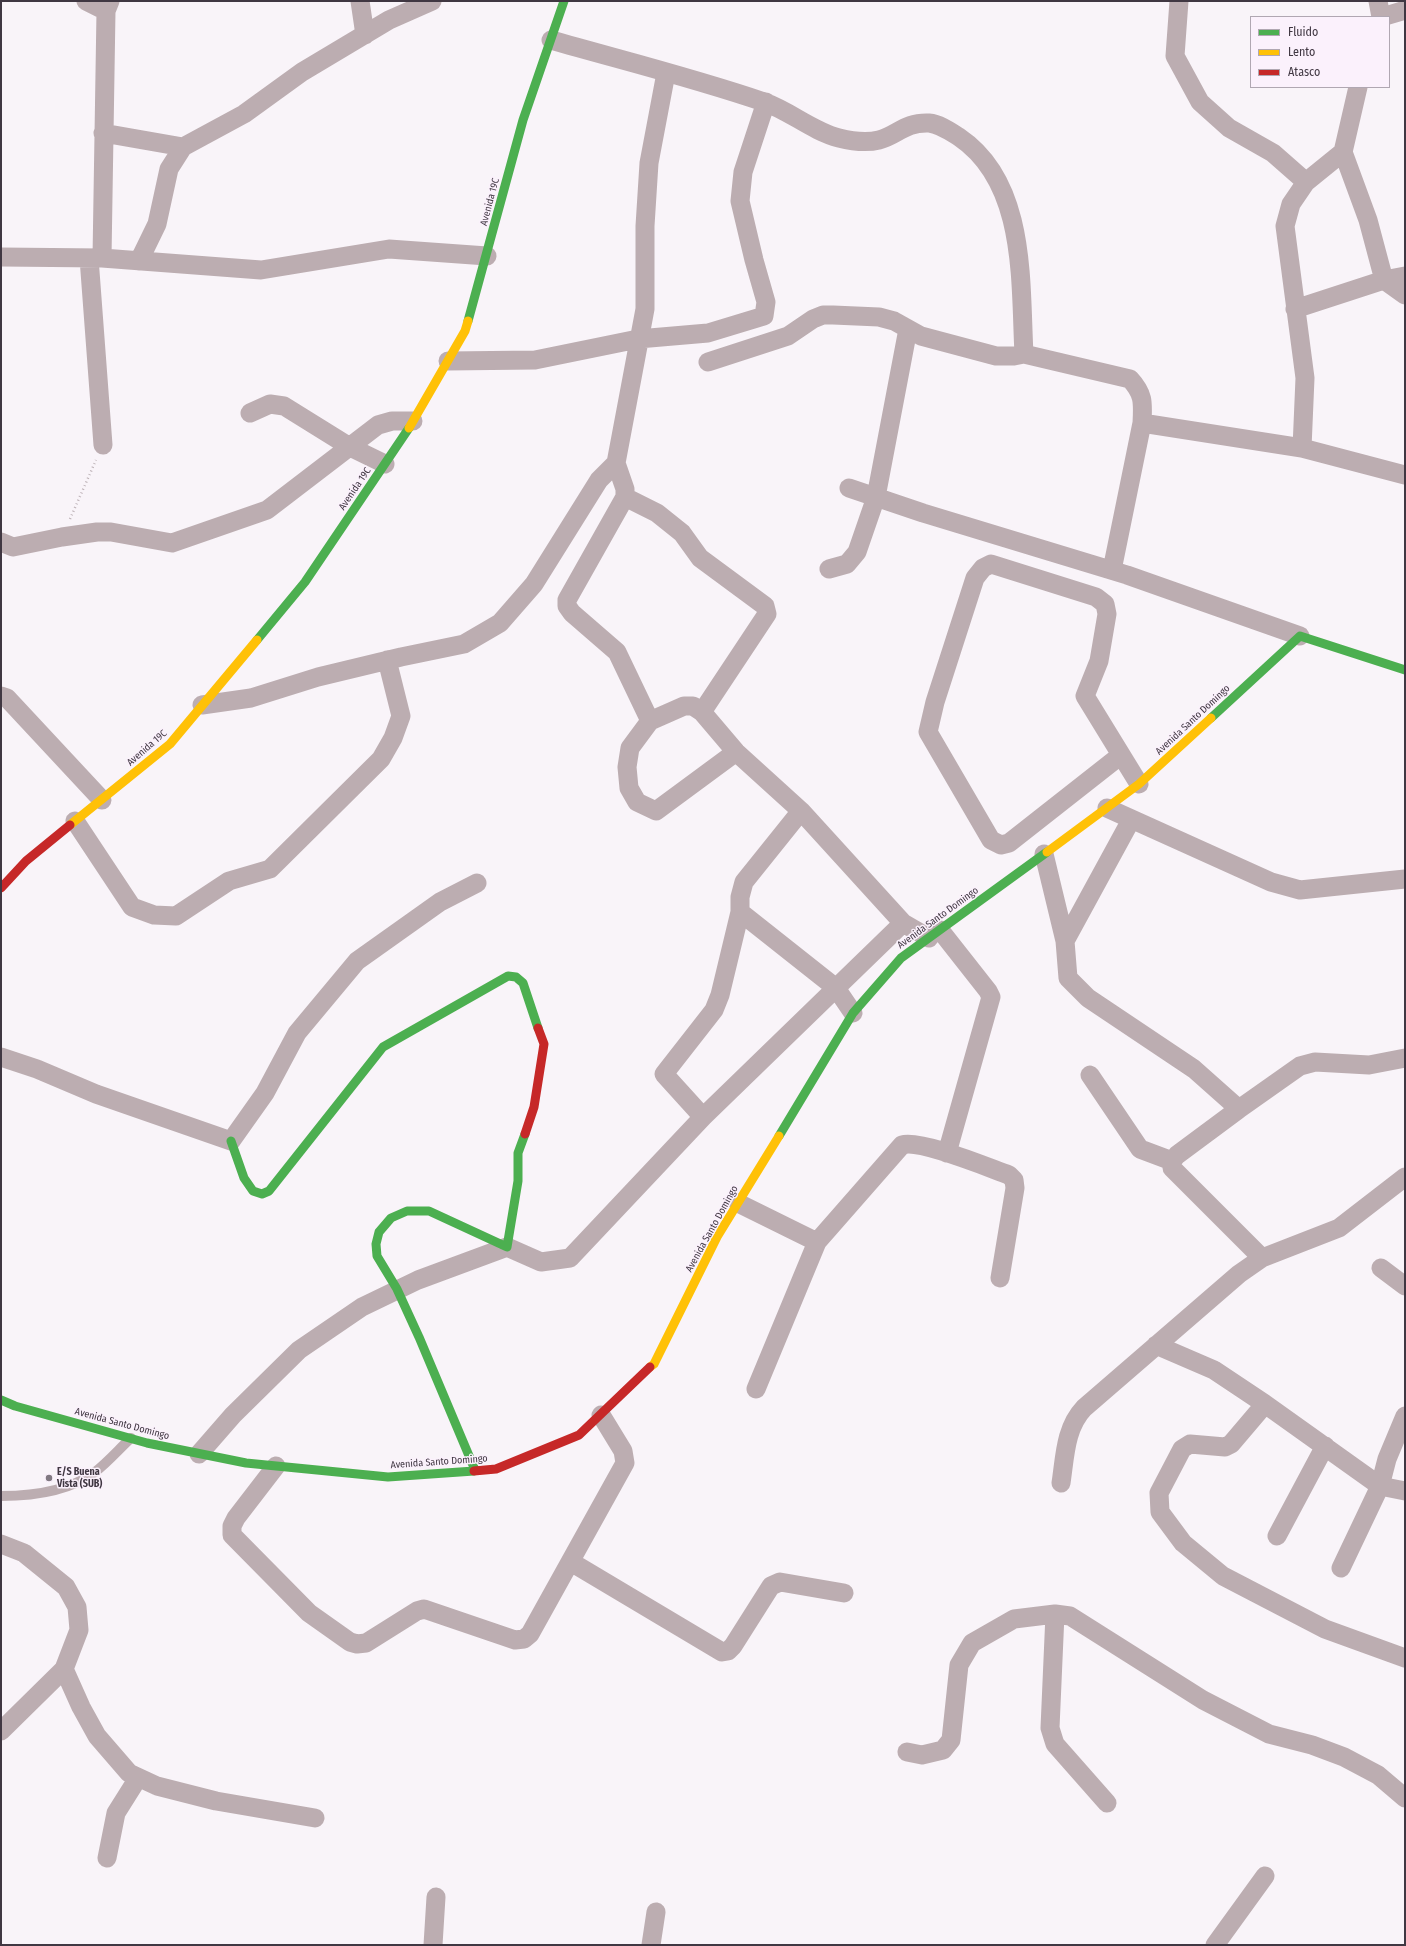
<!DOCTYPE html>
<html>
<head>
<meta charset="utf-8">
<style>
  body { margin:0 }
  #map { position:relative; width:1406px; height:1946px; overflow:hidden; background:#f9f4f9; font-family:"Fira Sans Condensed",sans-serif }
  canvas { display:block }
  .frame { position:absolute; inset:0; border:2px solid #403742; pointer-events:none }
  .legend { position:absolute; left:1250px; top:16px; width:140px; height:72px; box-sizing:border-box; background:#fbf1fc; border:1px solid #b0a7b2; margin:0; padding:5px 7px; list-style:none; font-size:12px; color:#403742 }
  .legend li { display:flex; align-items:center; gap:8px; height:20px }
  .legend b { width:20px; border:1px solid #b0a7b2 }
</style>
</head>
<body>
<div id="map">
<canvas width="1406" height="1946"></canvas>
<div class="frame"></div>
<ul class="legend">
<li><b style="height:5px;background:#4caf50"></b>Fluido</li>
<li><b style="height:5px;background:#ffc107"></b>Lento</li>
<li><b style="height:5px;background:#c62828"></b>Atasco</li>
</ul>
</div>
<script>
const c = document.querySelector('canvas').getContext('2d');
c.lineJoin = 'round';
function trace(path, color, width, dash) { c.strokeStyle = color; c.lineWidth = width; c.lineCap = dash ? 'butt' : 'round'; c.setLineDash(dash || []); c.stroke(path); }
function drawText(font, color, halo, rows, align = 'center') {
  c.font = font + ' "Fira Sans Condensed",sans-serif'; c.lineWidth = 3; c.setLineDash([]); c.textBaseline = 'middle'; c.strokeStyle = halo; c.fillStyle = color; for (const [text, x, y, turn = 0] of rows) {
    c.save(); c.translate(x, y); c.rotate((+turn || 0) * Math.PI / 180); c.textAlign = isNaN(turn) ? turn : align; if (halo) c.strokeText(text, 0, 0); c.fillText(text, 0, 0); c.restore();
  }
}
const path = new Path2D(`
  M70,519L96,460`);
const lane = new Path2D(`
  M1,1496C33,1496 68,1492 95,1472C108,1462 119,1449 131,1438`);
const street = new Path2D(`
  M86,1L106,11
  M360,1L365,35
  M1179,1L1175,56L1200,102L1229,128L1273,153L1306,182
  M1378,1L1381,17
  M1382,17L1405,10
  M551,40C621,60 694,78 764,102C790,111 812,131 839,138C851,141 867,143 879,140C898,135 904,122 929,123C940,124 951,132 959,137C1027,183 1020,282 1024,354L1130,379C1144,394 1143,403 1142,423L1112,570
  M103,133L183,147
  M1343,152L1368,220L1384,280L1405,295
  M1,257L102,258L261,270L389,249L487,256
  M89,258L103,445
  M102,258L106,11L110,1
  M139,261L157,224L169,169L183,147L244,114L302,72L389,20L432,1
  M1295,309L1384,280L1405,276
  M448,361L535,360L638,339L708,333L764,316L766,302L754,260L740,201L743,172L766,102
  M708,362L788,336L813,319L823,315H833L879,317L894,321L921,336L996,356H1014L1024,354
  M250,413L270,404L284,406L350,447L385,464
  M1142,423L1302,448L1405,475
  M1302,448L1305,378L1285,226L1291,204L1306,182L1343,152L1358,87
  M616,463L625,489V497L567,600V606L572,613L617,652L650,721
  M849,488L923,513L1127,575L1300,636
  M625,497L657,513L682,533L700,558L765,606L767,614L702,712
  M1,542L13,547L62,537L97,532H111L172,543L267,510L378,425L392,421H413
  M829,569L847,564L857,552L876,497L908,329
  M1,696L7,698L102,800
  M202,705L251,698L318,677L401,657L464,644L500,623L534,584L599,480L616,463L645,309V226L649,163L666,73
  M736,752L656,811L637,802L629,788L627,767L630,748L650,721L684,706H693L702,712L736,752L801,811L903,923L929,938
  M1121,755L1009,843L1001,845L991,840L928,732L935,702L975,578L983,568L991,564L1096,597L1105,604L1107,614L1099,661L1085,696L1139,784
  M1107,808L1271,882L1300,890L1405,879
  M75,821L132,907L154,915L176,916L229,881L270,869L381,759L393,738L401,716L387,660
  M1044,854L1065,941L1068,978L1088,998L1194,1069L1239,1109
  M740,912L836,988L853,1013
  M940,930L988,991L991,997L947,1153
  M1065,941L1131,820
  M1,1057L37,1069L96,1094L231,1141L265,1093L297,1033L357,961L440,902L477,883
  M1090,1075L1140,1149L1172,1161
  M703,1117L664,1074L714,1010L720,995L740,912V897L744,882L801,811
  M738,1203L817,1242
  M1262,1258L1172,1168V1161L1177,1155L1239,1109L1300,1066L1315,1062L1369,1065L1405,1058
  M1381,1268L1405,1286
  M1156,1345L1214,1370L1265,1404L1380,1486L1405,1491
  M756,1389L817,1242L902,1145C920,1139 989,1168 1009,1175L1014,1180L1015,1188L1000,1278
  M1265,1404L1231,1444L1225,1447L1190,1444L1182,1449L1159,1493L1160,1512L1183,1543L1223,1576L1325,1629L1405,1658
  M199,1454L233,1415L299,1350L362,1307L418,1280L507,1247L541,1262L570,1258L703,1117L903,923
  M276,1466L236,1518L232,1526V1535L309,1613L350,1642L357,1644L366,1643L417,1611L424,1609L515,1640L524,1639L530,1634L625,1463L623,1451L601,1415
  M1061,1483C1065,1457 1065,1428 1084,1408L1239,1274L1262,1258L1339,1228L1405,1177
  M1277,1536L1325,1446
  M1,1544L24,1553L66,1587L77,1607L79,1630L64,1669L1,1731
  M571,1562L722,1652L728,1651L733,1646L771,1586L780,1582L844,1593
  M1341,1568L1380,1486L1387,1459L1405,1416
  M1055,1614L1050,1728L1055,1744L1107,1803
  M64,1669L81,1707L97,1736L129,1773L157,1786L216,1801L315,1818
  M907,1752L922,1755L943,1750L951,1740L959,1665L972,1643L1014,1619L1055,1614L1070,1616L1203,1700L1269,1734L1312,1745L1344,1757L1378,1775L1405,1798
  M107,1858L116,1813L138,1778
  M433,1945L436,1897
  M651,1945L656,1912
  M1215,1945L1265,1876`);
const fast = new Path2D(`
  M468,321L523,120L564,1
  M257,640L305,582L409,428
  M1211,718L1300,636L1405,670
  M779,1136L853,1013L901,958L1047,852
  M231,1141L244,1178L253,1191L262,1194L269,1191L383,1047L508,976L516,977L523,983L538,1028
  M1,1400L15,1406L147,1443L246,1463L388,1477L474,1471
  M475,1470L419,1337L397,1289L377,1256L376,1244L379,1232L391,1218L407,1211H429L507,1247L518,1181V1153L525,1134`);
const slow = new Path2D(`
  M409,428L465,331L468,321
  M70,825L170,744L257,640
  M1047,852L1139,784L1211,718
  M650,1367L654,1364L717,1237L779,1136`);
const jam = new Path2D(`
  M1,888L26,861L70,825
  M525,1134L534,1107L544,1044L538,1028
  M474,1471L496,1469L579,1435L650,1367`);
const markers = [
  [49,1478,4,"#817982"]
];
const streetNames = [
  ["Avenida 19C",490,202,-75],
  ["Avenida 19C",355,489,-56],
  ["Avenida Santo Domingo",1193,720,-43],
  ["Avenida 19C",147,748,-41],
  ["Avenida Santo Domingo",938,918,-36],
  ["Avenida Santo Domingo",712,1229,-61],
  ["Avenida Santo Domingo",122,1424,15],
  ["Avenida Santo Domingo",439,1462,-4]
];
const poiNames = [
  ["E/S Buena",57,1472],
  ["Vista (SUB)",57,1484]
];
trace(path, '#beb3b8', 2.5, [1, 3]);
trace(lane, '#bcadb1', 10);
trace(street, '#bcadb1', 19);
trace(fast, '#4caf50', 9);
trace(slow, '#ffc107', 9);
trace(jam, '#c62828', 9);
for (const [x, y, r, color] of markers) { const dot = new Path2D(); dot.arc(x, y, r, 0, 2 * Math.PI); c.fillStyle = color; c.fill(dot); trace(dot, '#fbf1fc', 1.5); }
drawText('10px', '#403742', '#fbf1fc', streetNames);
drawText('bold 10px', '#403742', '#fbf1fc', poiNames, 'left');
</script>
</body>
</html>
